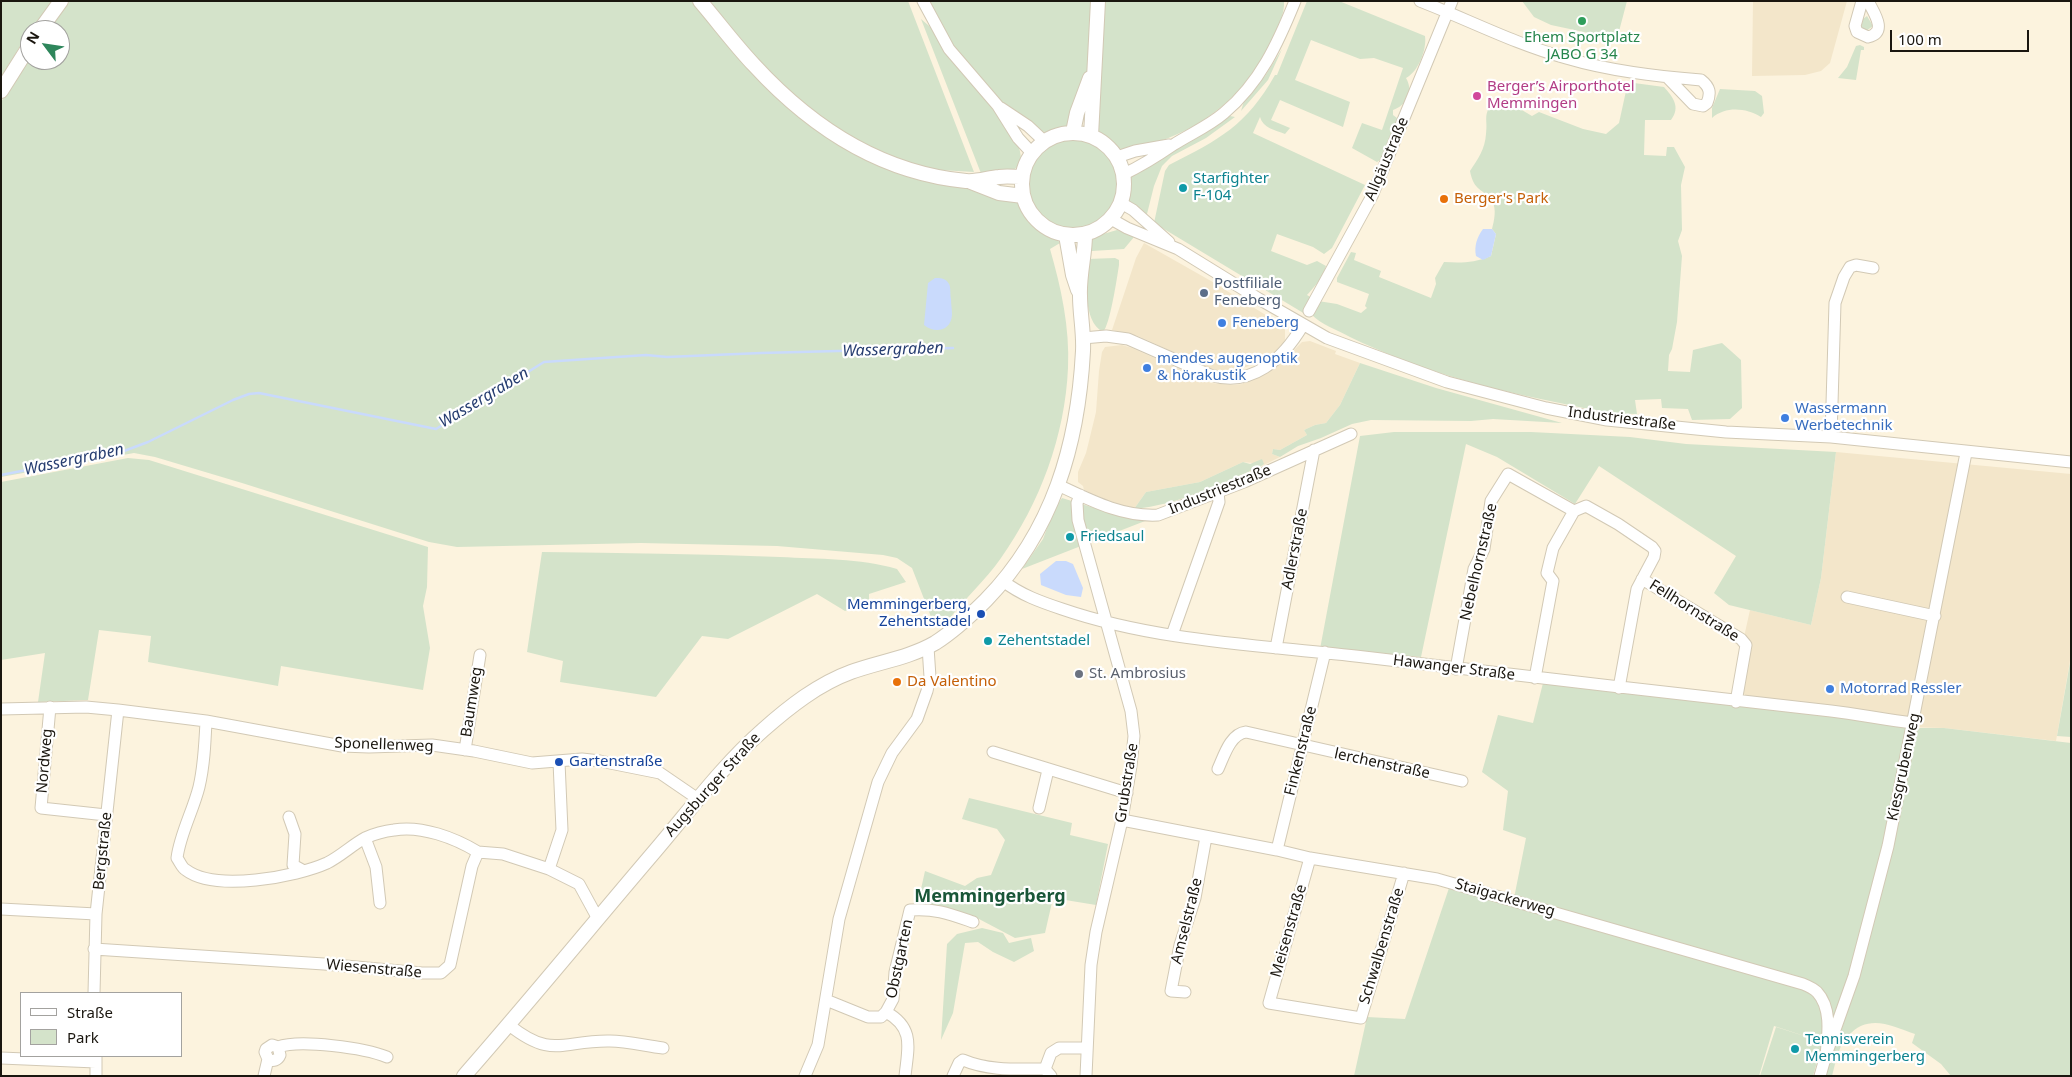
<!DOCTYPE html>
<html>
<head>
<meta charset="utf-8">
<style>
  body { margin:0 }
  #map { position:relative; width:2072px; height:1077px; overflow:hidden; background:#fcf3de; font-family:"Noto Sans",sans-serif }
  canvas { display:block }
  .frame { position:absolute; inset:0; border:2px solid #1a160f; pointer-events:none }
  .legend { position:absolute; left:20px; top:992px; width:162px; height:65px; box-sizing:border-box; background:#fff; border:1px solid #a3a29f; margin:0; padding:6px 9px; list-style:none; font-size:15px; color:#1a160f }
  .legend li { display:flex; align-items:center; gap:10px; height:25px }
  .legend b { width:25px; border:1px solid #a3a29f }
  .north { position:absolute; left:20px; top:20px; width:50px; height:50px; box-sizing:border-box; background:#fff; border:1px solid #a3a29f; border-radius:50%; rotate:301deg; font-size:14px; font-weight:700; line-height:20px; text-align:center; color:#1a160f }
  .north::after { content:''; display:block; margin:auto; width:18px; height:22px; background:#2e865b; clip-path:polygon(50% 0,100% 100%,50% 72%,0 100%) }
  .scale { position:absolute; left:1890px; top:30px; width:139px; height:22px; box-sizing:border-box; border:2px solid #1a160f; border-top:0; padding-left:6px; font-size:15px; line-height:18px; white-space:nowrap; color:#1a160f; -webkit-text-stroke:4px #fff; paint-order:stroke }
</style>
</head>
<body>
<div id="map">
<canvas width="2072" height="1077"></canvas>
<div class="frame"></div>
<ul class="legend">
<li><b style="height:6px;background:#fff"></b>Straße</li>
<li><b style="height:14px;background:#d4e3ca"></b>Park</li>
</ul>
<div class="north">N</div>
<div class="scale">100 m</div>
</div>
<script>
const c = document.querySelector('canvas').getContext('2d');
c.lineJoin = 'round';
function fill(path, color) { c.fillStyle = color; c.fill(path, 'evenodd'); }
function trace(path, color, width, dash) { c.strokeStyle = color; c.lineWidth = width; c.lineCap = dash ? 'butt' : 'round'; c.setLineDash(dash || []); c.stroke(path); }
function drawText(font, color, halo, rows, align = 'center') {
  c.font = font + ' "Noto Sans",sans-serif'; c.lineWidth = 4.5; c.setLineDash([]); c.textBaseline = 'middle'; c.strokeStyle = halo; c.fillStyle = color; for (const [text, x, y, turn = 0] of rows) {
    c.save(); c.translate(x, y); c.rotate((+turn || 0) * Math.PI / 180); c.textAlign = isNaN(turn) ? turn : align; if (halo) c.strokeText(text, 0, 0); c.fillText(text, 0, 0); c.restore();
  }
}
const built = new Path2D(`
  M1753,1H1847L1830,63L1821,71L1805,75L1752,76Z
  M1144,243L1211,281L1285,327V340L1277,353L1271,359L1227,373L1215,371L1138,336L1112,330L1136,258Z
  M1310,341L1336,351L1335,354L1360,363L1340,405L1326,423L1315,425L1304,430L1307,435L1280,450L1273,449L1272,454L1280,457L1260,467L1264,464L1243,462L1200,482L1146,492L1134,509L1105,501L1084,490L1083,486L1078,482V472L1086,453L1089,441L1096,412L1099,371L1102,352L1105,347L1122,345L1132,348L1211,383L1233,385L1243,384L1242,380L1280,364L1302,342Z
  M1836,452L2071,474V655L2056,741L1944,728L1905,727L1746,697L1742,690L1751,641L1744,637L1750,610L1811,625L1821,578Z`);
const green = new Path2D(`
  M1,1H53L32,30H30L1,77Z
  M70,1H691L797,114L836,143L870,162L912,178L956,186L1018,201C1023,213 1032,226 1043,233C1050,237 1056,237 1060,243L1050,249C1061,287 1070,328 1068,368C1065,436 1040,503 1001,558C985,581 964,599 947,622L939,627L933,622L912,568L897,558L883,555L777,546L641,543L457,547L429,542L242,483L155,457L134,453L1,477V102L30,56V60H60V30H47Z
  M706,1H908L974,172L923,169L895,160L841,133L777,82Z
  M927,1H1093L1089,66L1084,85L1069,123C1064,129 1054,134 1045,132C1021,128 968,69 953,48C943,34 936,17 927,1Z
  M1099,1H1284C1285,14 1278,26 1273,37C1250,91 1204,130 1147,145C1139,147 1125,151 1117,148C1111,146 1105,138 1099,135L1097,117Z
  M1307,1H1339L1425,36C1427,50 1418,72 1406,78C1414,92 1407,105 1393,110V115L1397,118L1398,128L1380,160L1377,162L1352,148L1362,123L1382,130L1403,68L1374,58L1360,59L1311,40L1295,80L1350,102L1343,127L1280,100L1271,120L1290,128L1285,134C1275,130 1263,128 1260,117L1253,133L1365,185L1332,248L1324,254L1313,247L1277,234L1271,251L1307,265L1317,261L1326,266C1323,278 1315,286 1307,295L1312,298L1305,314L1154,223L1165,171L1169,165C1220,139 1246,126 1275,75H1277Z
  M1522,1H1627L1617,39L1551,25L1534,17Z
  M1867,16L1873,26L1866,31L1861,28L1863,19Z
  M921,19L935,31L1016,140C1031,173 1008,173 982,176Z
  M1860,45L1864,47V50H1861L1856,80L1838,78L1847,67L1856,46Z
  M1282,49L1268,80L1241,111L1244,101L1265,76Z
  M1634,83L1664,87C1673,97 1681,107 1671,120H1645L1644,155L1666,156L1667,147H1674L1685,167L1681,185L1682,230L1678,241L1682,256L1677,322L1672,349L1669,355L1668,371L1690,372L1693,350L1722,343L1741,360L1742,408L1730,419L1692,420L1688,409L1662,408L1661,399L1635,400L1637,414C1607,414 1579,407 1550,401C1481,387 1414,368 1350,337C1338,330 1321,325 1311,314L1318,301L1337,304L1361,313L1367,308L1365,306L1369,294L1337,282V278L1351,252L1356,253L1354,260L1381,271L1379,277L1431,298L1436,284L1435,278L1444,262C1461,263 1474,263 1491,256L1496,234L1492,229C1494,221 1497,209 1492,201C1483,188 1474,192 1470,171C1478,159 1485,149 1486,134C1488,118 1483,119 1491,103L1515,106L1532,116L1539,112L1583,129L1606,134L1619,123L1626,91Z
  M1720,89L1755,91L1762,96L1764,113L1761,117C1746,108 1726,106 1712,118V108Z
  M1230,116L1235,117L1206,138L1172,156L1162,166L1154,186L1146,218L1125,200L1129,179L1133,174L1194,139Z
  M1025 184a47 47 0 1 1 94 0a47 47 0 1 1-94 0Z
  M1117,230L1134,237L1124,249L1092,251L1088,249L1093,237Z
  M1115,258L1119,260V265C1117,278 1110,325 1103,332C1082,321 1087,279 1087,259Z
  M1360,363L1436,388L1562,423L1493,419L1471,421L1371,420L1352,424L1321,438L1298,446L1280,457L1272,454L1273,449L1280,450L1307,435L1304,430L1315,425L1326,423L1340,405Z
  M1394,432H1531L1630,437L1686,444L1836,452L1821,578L1811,625L1729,605L1714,593L1736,556L1599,466L1575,504L1497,457L1466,444L1421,657L1320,649L1360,436Z
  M128,458L149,460L428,547L427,587L423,606L430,648L423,690L281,666L278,686L148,662L151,636L99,630L88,700L38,702L45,653L1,660V482Z
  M1262,459L1264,464L1260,467C1219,484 1178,505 1134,509L1146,492L1200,482L1243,462L1250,464Z
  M1062,498L1111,513L1145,521L1022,569L1043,539L1054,509Z
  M542,552C621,553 701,554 780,557C818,559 860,558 897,569L906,582L869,594V604L845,611L817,594L728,639L702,636L656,697L560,682L563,661L527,652Z
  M2071,657V737L2057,736Z
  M1543,683L1838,716L1905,727L1907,729L1889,830L1851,975L1831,1029L1823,993L1514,898L1526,838L1503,830L1508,791L1482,772L1498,715L1533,723Z
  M1920,728H1944L2071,743V1076H1951L1941,1064L1912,1043L1915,1034C1891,1026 1869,1013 1848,1036L1846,1034L1837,1056L1832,1076H1826L1916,731Z
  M969,798L1072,823L1070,835L1108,844L1096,905L1053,898L1045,933L1015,938L979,919L927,905L919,898L925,871L965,886L977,878L991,875L1005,840L997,829L962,819Z
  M1449,888L1807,988L1822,1003L1823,1041L1813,1076H1760L1776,1027L1820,1041L1774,1026L1759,1076H1354L1367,1017L1405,1019Z
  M982,928L1003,933L1009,943L1031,938L1034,951L1014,962L993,952L978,942L965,943L953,1013L941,1040L947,944L957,934Z`);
const water = new Path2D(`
  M1483,229H1492L1496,234L1491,256L1483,260L1476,256C1474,246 1477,237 1483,229Z
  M935,278C940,278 946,278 949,284C951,287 950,295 951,299C951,304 952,310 952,315C951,331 935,334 924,325L928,283Z
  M1056,561H1066L1073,564L1083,588L1081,597L1066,595L1041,585L1040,574Z`);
const stream = new Path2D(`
  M1,475L124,451L148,442L233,400L249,394L259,393L436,429L544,362L646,355L667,357L761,353L953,348`);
const minor = new Path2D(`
  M923,1L949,49L998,106L1018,138L1032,153
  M1420,1C1469,20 1515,44 1566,58C1610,71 1655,76 1701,80C1710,87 1711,93 1707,103L1703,106L1693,104L1667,77
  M1862,1L1855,26L1857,32L1868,37C1888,32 1874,13 1868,1
  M1001,108L1028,126L1044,141
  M1117,157L1135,151L1169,145
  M1124,174C1141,166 1157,156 1173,145C1190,134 1209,126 1224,113C1260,83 1278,43 1295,1
  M1121,203L1133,210L1169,242
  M1111,219L1127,228L1178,249L1259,299L1327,338L1447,382L1546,408L1607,420L1726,432L1831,437L2071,462
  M1309,311L1372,196L1452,1
  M1083,338L1106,336L1128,339L1210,375C1252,388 1283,359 1303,325
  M1831,437L1835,303L1844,277L1850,267L1856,265L1873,268
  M1058,485C1090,500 1122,517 1158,515L1244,482L1351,434
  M1080,495L1077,503L1078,520L1131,711L1134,736L1131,766L1122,820L1096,932L1091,965L1086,1076
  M1642,579L1741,639L1746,645L1736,702
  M1003,581C1021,595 1041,602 1062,609C1158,642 1264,645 1364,657C1520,676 1675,693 1831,711C1858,714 1886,720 1913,723
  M1847,597L1935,616
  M1172,635L1219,502L1218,492
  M1276,648L1314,450
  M1456,669L1474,569L1484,549L1491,501L1508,474L1574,511
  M1535,678L1553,581L1547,573L1553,548L1574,511L1586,506L1618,524L1652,547L1655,551L1654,557L1637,589L1619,688
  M50,707L41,808L106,815
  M1,709L86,707L118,710L206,721L342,746L369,747L432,745L474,751L532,763L582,759L600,761L660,773L698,799
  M206,721C205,744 204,766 199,787C193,811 180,834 177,858C180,862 182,868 186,870C215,892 296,877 327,863C341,856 352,845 365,838C374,834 385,831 394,830C421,825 455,838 478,852
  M465,750L480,655
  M993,752L1127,793
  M1218,769C1224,756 1230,734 1246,732L1462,781
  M1039,808L1048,770
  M289,817L295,834L293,865L304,871
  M1122,820L1277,850L1310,858L1437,879L1803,984C1808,986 1814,989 1817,992C1832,1008 1828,1035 1826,1055
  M365,838L376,867L380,903
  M1277,850L1325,652
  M1310,858L1269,1003L1361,1018L1404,873
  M549,869L562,830L559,762
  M1,909L96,914
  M94,949L324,964L422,973H441L450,965L472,866L478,852L503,854L549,869L579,884L597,917
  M1185,992L1171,991L1180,945L1195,898L1206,837
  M94,993L96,914L118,710
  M826,1000L868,1017H881L886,1012L893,999L895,972L910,910C935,908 950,914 973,922
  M886,1012C915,1028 908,1048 905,1076
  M509,1025C553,1060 562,1040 610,1041C627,1041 646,1046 663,1048
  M278,1047C300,1039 365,1048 387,1057
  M96,1056V1076
  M1,1058L96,1062
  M1045,1069L1051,1053L1059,1048H1087
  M264,1076L268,1059L265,1052L266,1049L272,1045L278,1047L280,1055C278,1060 273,1062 268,1059
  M805,1076L818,1045L839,919L878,782L892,753L917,719L927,691L930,677L928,647
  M953,1076L959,1063L963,1060C989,1071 1017,1069 1045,1069L1051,1076
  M1820,1076L1826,1055L1854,976L1888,846L1966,453`);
const tertiary = new Path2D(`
  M700,1C718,22 735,45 754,65C810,126 881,173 966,181C977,182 988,178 999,177C1007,176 1015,177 1022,177
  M40,30L61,1
  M1,91L30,45
  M1073,132L1077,113L1090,78
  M1022 184a51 51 0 1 1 102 0a51 51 0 1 1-102 0Z
  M1091,136L1098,1
  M971,182L999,193L1023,196
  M1066,235L1073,275L1078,290
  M464,1076C529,1002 591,926 655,851C690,810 722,766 763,730C789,707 818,684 851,672C878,662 909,658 935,643C954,631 970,616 986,600C1053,531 1078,445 1083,351C1084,333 1080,314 1080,296C1079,275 1085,255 1085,235`);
const markers = [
  [1582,21,5,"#2e9e5b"],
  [1477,96,5,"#d1479c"],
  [1183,188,5,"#0f9aa8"],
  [1444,199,5,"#e8710a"],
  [1204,293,5,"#5c6f8a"],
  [1222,323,5,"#3f7fe0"],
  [1147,368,5,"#3f7fe0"],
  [1785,418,5,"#3f7fe0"],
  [1070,537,5,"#0f9aa8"],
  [981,614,5,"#1a4fb4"],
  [988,641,5,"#0f9aa8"],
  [1079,674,5,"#6b7280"],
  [897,682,5,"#e8710a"],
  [1830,689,5,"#3f7fe0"],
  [559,762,5,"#1a4fb4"],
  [1795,1049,5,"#0f9aa8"]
];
const leisureNames = [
  ["Ehem Sportplatz",1582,38],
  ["JABO G 34",1582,55]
];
const hotelNames = [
  ["Berger’s Airporthotel",1487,87],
  ["Memmingen",1487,104]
];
const streetNames = [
  ["Allgäustraße",1387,159,-67],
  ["Industriestraße",1622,419,7],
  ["Industriestraße",1220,490,-22],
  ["Adlerstraße",1295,549,-79],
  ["Nebelhornstraße",1479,562,-77],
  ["Fellhornstraße",1694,611,32],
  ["Hawanger Straße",1454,668,7],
  ["Baumweg",472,702,-81],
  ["Sponellenweg",384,745,2],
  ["Finkenstraße",1301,751,-76],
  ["Nordweg",45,761,-85],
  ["lerchenstraße",1382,764,12],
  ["Kiesgrubenweg",1904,767,-78],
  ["Grubstraße",1127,783,-81],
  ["Augsburger Straße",713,785,-48],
  ["Bergstraße",103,851,-84],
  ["Staigackerweg",1505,898,16],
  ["Amselstraße",1187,921,-76],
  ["Meisenstraße",1289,931,-74],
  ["Schwalbenstraße",1382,946,-73],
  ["Obstgarten",900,959,-78],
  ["Wiesenstraße",374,969,5]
];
const cultureNames = [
  ["Starfighter",1193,179],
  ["F-104",1193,196],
  ["Friedsaul",1080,537],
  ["Zehentstadel",998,641],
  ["Tennisverein",1805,1040],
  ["Memmingerberg",1805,1057]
];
const foodNames = [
  ["Berger's Park",1454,199],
  ["Da Valentino",907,682]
];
const serviceNames = [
  ["Postfiliale",1214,284],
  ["Feneberg",1214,301]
];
const shopNames = [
  ["Feneberg",1232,323],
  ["mendes augenoptik",1157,359],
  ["& hörakustik",1157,376],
  ["Wassermann",1795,409],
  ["Werbetechnik",1795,426],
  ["Motorrad Ressler",1840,689]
];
const transitNames = [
  ["Memmingerberg,",971,605],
  ["Zehentstadel",971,622],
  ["Gartenstraße",569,762,"left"]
];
const worshipNames = [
  ["St. Ambrosius",1089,674]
];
const waterNames = [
  ["Wassergraben",893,350,-2],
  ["Wassergraben",484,398,-31],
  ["Wassergraben",74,460,-12]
];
const quarterNames = [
  ["Memmingerberg",990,897]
];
fill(built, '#f3e6ca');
fill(green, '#d4e3ca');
fill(water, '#c9dafc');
trace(stream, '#c9dafc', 2.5);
trace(minor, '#d2c9b5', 13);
trace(tertiary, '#d2c9b5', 16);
trace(minor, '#fff', 11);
trace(tertiary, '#fff', 14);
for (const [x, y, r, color] of markers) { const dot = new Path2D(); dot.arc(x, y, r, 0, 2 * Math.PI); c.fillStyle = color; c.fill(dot); trace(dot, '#fff', 2); }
drawText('15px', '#27864d', '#fff', leisureNames);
drawText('15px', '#b23c85', '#fff', hotelNames, 'left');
drawText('15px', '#1a160f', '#fff', streetNames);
drawText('15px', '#0d838f', '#fff', cultureNames, 'left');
drawText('15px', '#c56008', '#fff', foodNames, 'left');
drawText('15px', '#4e5e75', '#fff', serviceNames, 'left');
drawText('15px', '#366cbe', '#fff', shopNames, 'left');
drawText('15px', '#164399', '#fff', transitNames, 'right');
drawText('15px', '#5b616d', '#fff', worshipNames, 'left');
drawText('italic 16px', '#263d70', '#fff', waterNames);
drawText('bold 18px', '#195638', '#fff', quarterNames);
</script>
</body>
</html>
